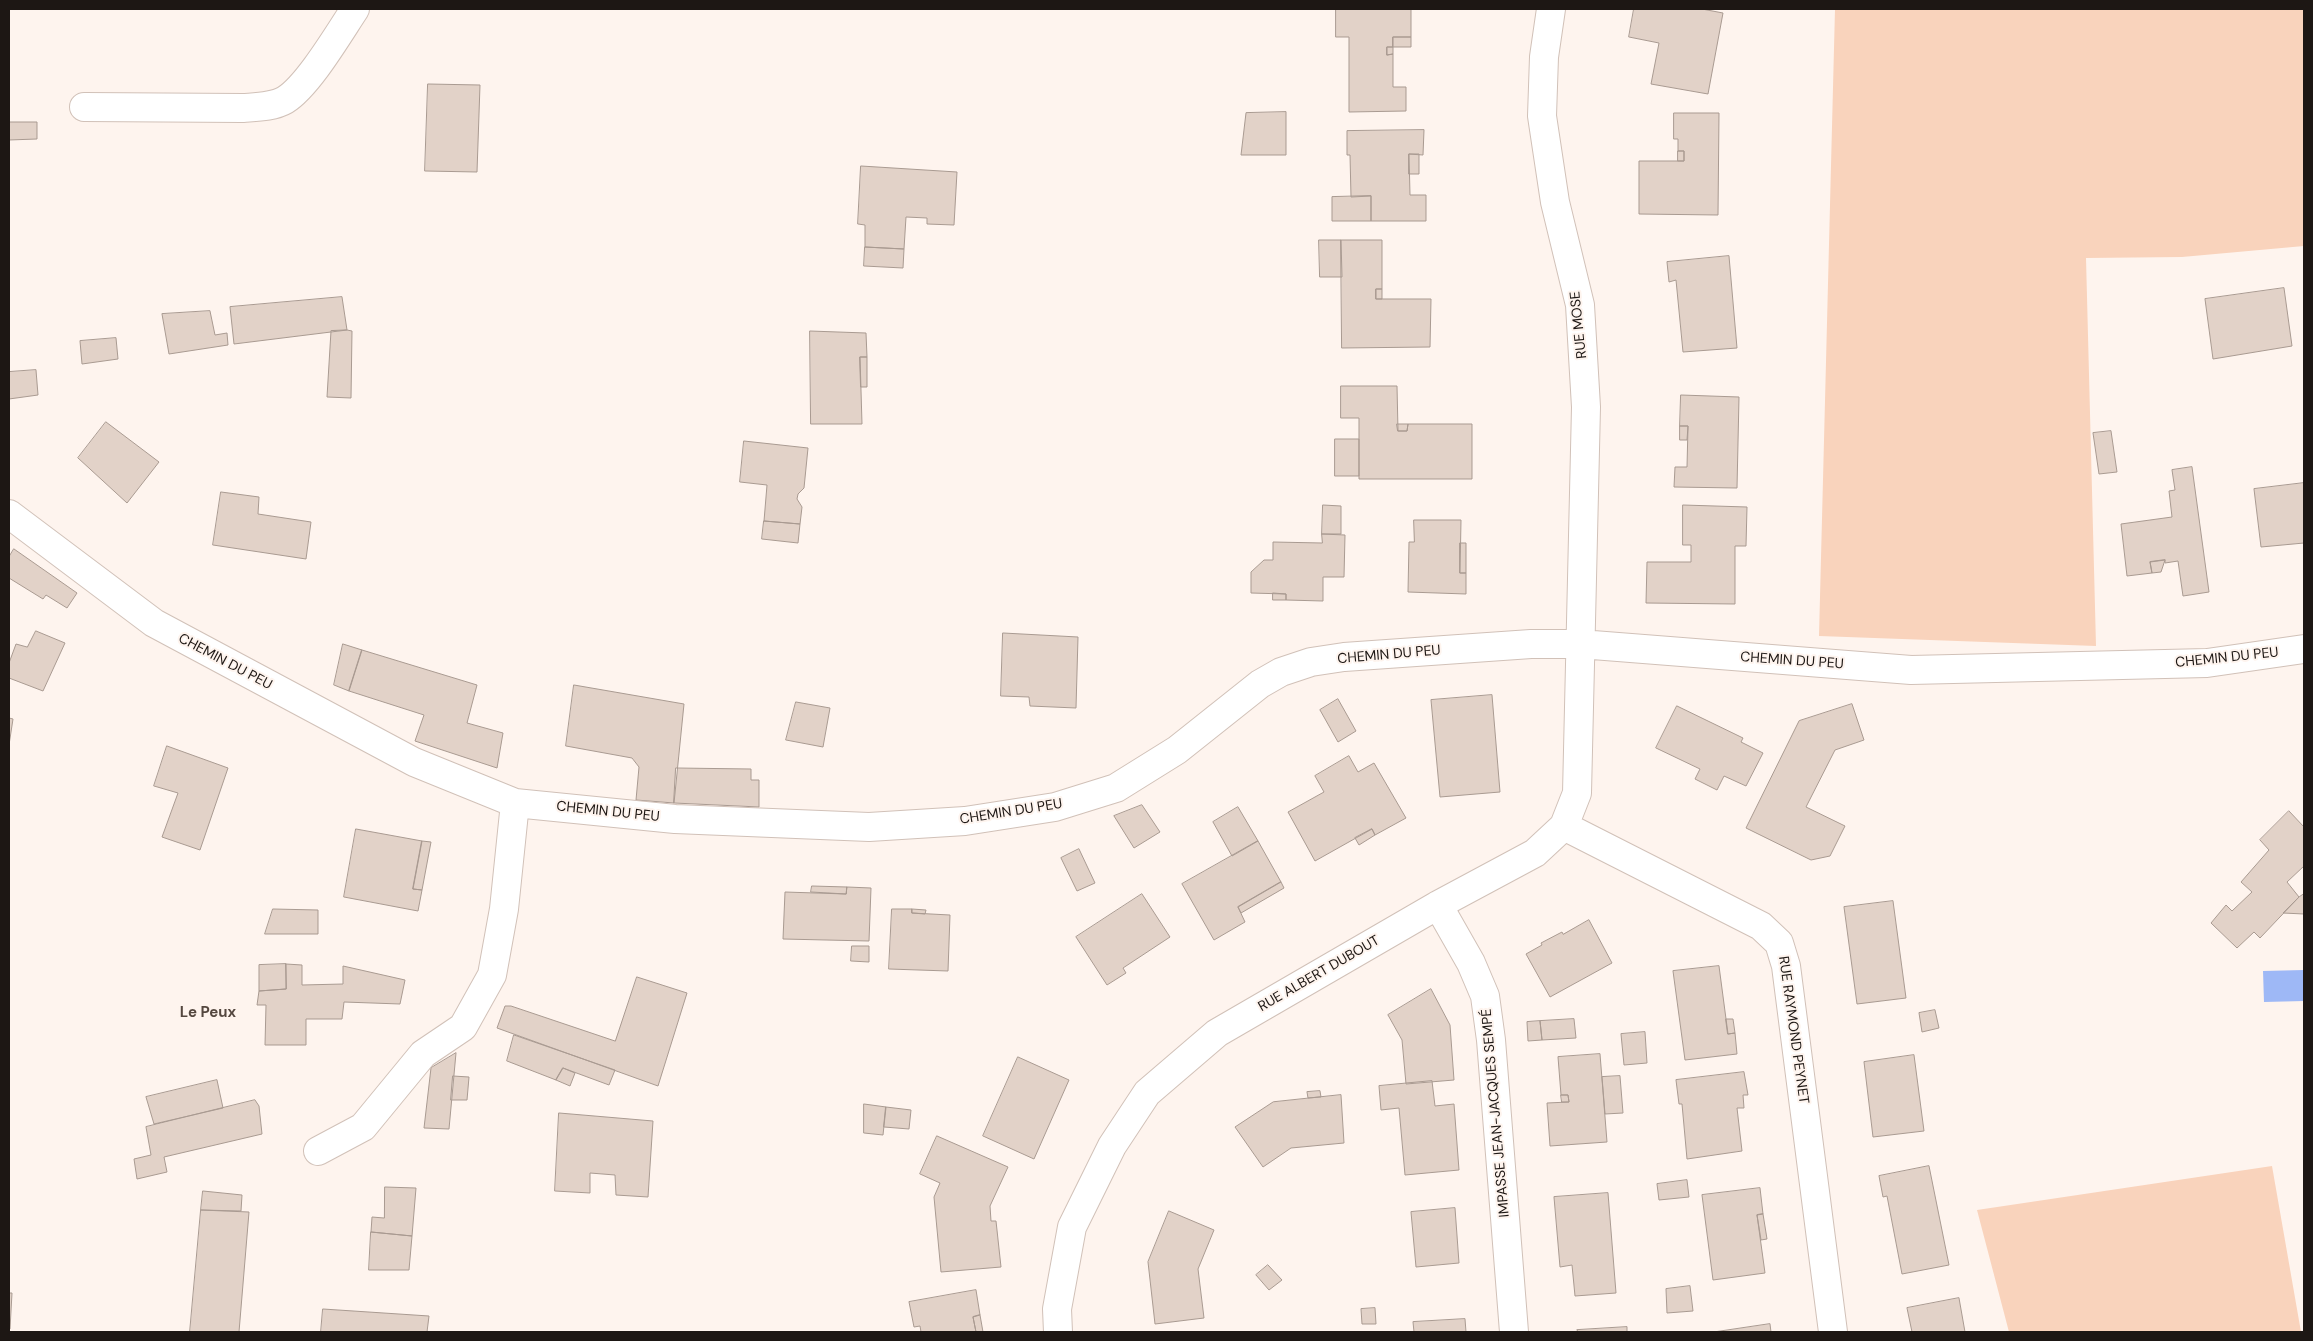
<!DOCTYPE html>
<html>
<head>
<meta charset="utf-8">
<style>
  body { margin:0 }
  #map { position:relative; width:2313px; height:1341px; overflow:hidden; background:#fef4ee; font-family:"DM Sans",sans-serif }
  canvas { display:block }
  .frame { position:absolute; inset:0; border:10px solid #1d1714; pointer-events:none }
</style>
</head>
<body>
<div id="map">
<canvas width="2313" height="1341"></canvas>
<div class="frame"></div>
</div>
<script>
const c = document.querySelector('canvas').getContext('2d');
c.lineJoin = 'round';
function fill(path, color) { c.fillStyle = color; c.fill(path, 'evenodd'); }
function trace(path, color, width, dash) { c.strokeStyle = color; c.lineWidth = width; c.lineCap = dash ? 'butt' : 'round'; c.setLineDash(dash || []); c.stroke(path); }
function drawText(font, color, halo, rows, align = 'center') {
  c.font = font + ' "DM Sans",sans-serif'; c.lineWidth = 4; c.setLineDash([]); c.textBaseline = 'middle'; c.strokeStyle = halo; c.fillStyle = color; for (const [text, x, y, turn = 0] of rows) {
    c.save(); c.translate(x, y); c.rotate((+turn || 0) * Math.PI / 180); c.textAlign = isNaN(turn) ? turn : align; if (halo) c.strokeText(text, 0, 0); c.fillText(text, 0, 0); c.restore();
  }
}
const green = new Path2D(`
  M1835,9H2304V246L2182,257L2086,258L2096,646L1819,636Z
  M2272,1166L2301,1332H2009L1977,1210Z`);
const water = new Path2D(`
  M2304,970V1001L2264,1002L2263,971Z`);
const building = new Path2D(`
  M1336,9H1411V37H1393V47H1387V55L1393,54V87H1406V111L1349,112V37H1336Z
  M1634,9H1702L1723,13L1708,94L1651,84L1659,43L1629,37Z
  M1393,37H1411V47H1393Z
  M1387,47H1393V54L1387,55Z
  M428,84L480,85L477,172L425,171Z
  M1286,112V155H1241L1246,113Z
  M1674,113H1719L1718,215L1639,214V161H1684V151H1678V139H1674Z
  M9,122H37V139L9,140Z
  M1424,130L1423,155L1409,154L1410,195H1426V221H1371V196L1351,197L1350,155H1347V131Z
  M1678,151H1684V161H1678Z
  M1409,154H1419V174H1409Z
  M861,166L957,172L954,225L927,224V218L906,217L904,249L865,247V225L858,224Z
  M1371,196V221H1332V197Z
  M1319,240H1341L1342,277H1320Z
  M1341,240H1382V289H1376V299H1431L1430,347L1342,348Z
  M865,247L904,249L903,268L864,266Z
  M1729,256L1737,348L1683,352L1676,280L1669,282L1667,262Z
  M2284,288L2292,346L2213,359L2205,299Z
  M1376,289H1382V299H1376Z
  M342,297L347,330L234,344L230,307Z
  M210,311L215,335L227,333L228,345L169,354L162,314Z
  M347,330L352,331L351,398L327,397L331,331Z
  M810,331L866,333L867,357H860L862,424H811Z
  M116,338L118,359L82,364L80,341Z
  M860,357H867V387H861Z
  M36,370L38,395L9,399V372Z
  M1341,386H1397L1398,431H1407L1408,424H1472V479H1359V418H1341Z
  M1681,395L1739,397L1737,488L1674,487L1675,467H1687L1688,426H1680Z
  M106,422L159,462L127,503L78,458Z
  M1397,424H1408L1407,431H1398Z
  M1680,426H1688L1687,440H1680Z
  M2111,431L2117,472L2099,474L2093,433Z
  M1335,439H1359V476H1335Z
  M744,441L808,448L804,488L798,494L797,499L802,507L800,524L764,521L767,485L740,482Z
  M2192,467L2209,592L2183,596L2178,561L2165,563V560L2150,562L2152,573L2127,576L2121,524L2172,517L2169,491L2175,490L2172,470Z
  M2304,483V543L2261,547L2254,489Z
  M221,492L259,497L258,514L311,522L306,559L213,545Z
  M1323,505L1341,506V534H1322Z
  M1683,505L1747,507L1746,546H1735V604L1646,603L1647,562H1691V545H1683Z
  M1414,520H1461L1460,573H1466V594L1408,592L1409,542H1414Z
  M764,521L800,524L798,543L762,539Z
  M1322,534L1345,535L1344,577H1323V601L1286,600V594L1251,593V572L1264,560H1273V542L1322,543Z
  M1460,543H1466V573H1460Z
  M14,549L77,593L67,608L46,595L43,599L9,578V557Z
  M2165,560L2161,572L2152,573L2150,562Z
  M1273,593L1286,594V600H1273Z
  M36,631L65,643L43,691L9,678V663L16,644L27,647Z
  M1003,633L1078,637L1076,708L1030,706L1029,697L1001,696Z
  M343,644L362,650L349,691L334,685Z
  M362,650L477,685L467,723L503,733L497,768L415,741L424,715L349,691Z
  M574,685L684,704L674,803L636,800L639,767L632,758L566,746Z
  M1492,695L1500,792L1440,797L1431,700Z
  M1338,699L1356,731L1338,742L1320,710Z
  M796,702L830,708L823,747L786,740Z
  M1852,704L1864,740L1835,750L1806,807L1845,826L1830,856L1811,860L1746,828L1799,721Z
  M1677,706L1743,738L1741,742L1763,753L1746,786L1724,776L1717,790L1695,779L1700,769L1656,748Z
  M9,718L13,719L9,745Z
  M167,746L228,768L200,850L162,837L178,793L154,786Z
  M1349,756L1358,772L1374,763L1406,818L1375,835L1372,829L1315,861L1288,812L1324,792L1315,776Z
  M676,768L751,769V780H759V807L674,803Z
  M1142,805L1160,832L1134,848L1114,816Z
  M1238,807L1258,841L1232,856L1213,822Z
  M2289,811L2304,827V866L2287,882L2299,897L2260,938L2254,932L2237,948L2211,923L2226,905L2232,911L2252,892L2241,882L2269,850L2260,840Z
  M356,829L422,841L413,889L422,890L418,911L344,897Z
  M1372,829L1375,835L1359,845L1355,838Z
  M422,841L431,842L422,890L413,889Z
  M1258,841L1281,882L1238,907L1245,922L1214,940L1182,884Z
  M1079,849L1095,883L1077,891L1061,858Z
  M1281,882L1284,888L1241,913L1238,907Z
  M812,886L847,887L846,894L811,892Z
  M847,887L871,888L869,941L783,939L785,892L846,894Z
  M1142,894L1170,937L1123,968L1126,973L1107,985L1076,937Z
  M2304,894V914L2283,913L2299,897Z
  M1893,901L1906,998L1857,1004L1844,907Z
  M273,909L318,910V934H265Z
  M892,909H912V913L950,915L948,971L889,969Z
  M912,909L926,910L925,914L912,913Z
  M1589,920L1612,963L1550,997L1526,954L1542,945L1541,943L1562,932L1563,934Z
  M852,946H869V962L851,961Z
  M286,964V989L259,991V965Z
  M286,964L302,965V985L343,984V966L405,980L400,1004L344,1002L342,1019H306V1045H265L266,1005H257L259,991L286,989Z
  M1719,966L1728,1034L1735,1033L1737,1054L1685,1060L1673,971Z
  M637,977L687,993L658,1086L497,1028L505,1006H511L615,1041Z
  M1431,989L1450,1025L1454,1080L1406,1084L1402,1040L1388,1015Z
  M1935,1010L1939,1028L1922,1032L1919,1013Z
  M1574,1019L1576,1038L1542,1040L1540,1021Z
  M1726,1019H1733L1735,1033L1728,1034Z
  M1540,1021L1542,1040L1528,1041L1527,1022Z
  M1645,1032L1647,1063L1624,1065L1621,1034Z
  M514,1035L615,1070L609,1085L563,1068L556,1080L507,1061Z
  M456,1053L449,1129L424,1128L431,1068Z
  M1600,1054L1607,1142L1550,1146L1547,1103L1569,1102L1568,1095H1561L1558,1057Z
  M1914,1055L1924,1131L1873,1137L1864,1062Z
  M1018,1057L1069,1080L1034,1159L983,1136Z
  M563,1068L575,1073L570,1086L556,1080Z
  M1744,1072L1748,1095H1743L1744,1108H1737L1742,1151L1687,1159L1682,1104H1679L1676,1080Z
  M453,1076L469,1077L467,1100H451Z
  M1620,1076L1623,1113L1605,1114L1602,1077Z
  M217,1080L223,1108L154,1124L146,1097Z
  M1432,1081L1435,1106L1454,1104L1459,1170L1405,1175L1399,1108L1381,1110L1379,1086Z
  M1320,1091L1321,1097L1308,1098L1307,1092Z
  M1341,1095L1344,1143L1291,1148L1263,1167L1235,1127L1273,1102Z
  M1561,1095H1568L1569,1102H1562Z
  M255,1100L259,1106L262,1134L164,1157L167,1172L137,1179L134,1159L151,1155L146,1127Z
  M864,1104L886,1107L883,1135L864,1133Z
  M886,1107L911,1110L909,1129L884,1127Z
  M559,1113L653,1121L648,1197L616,1195L615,1175L590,1173V1193L555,1191Z
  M937,1136L1008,1167L990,1206L991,1221H996L1001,1267L941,1272L934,1197L940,1183L920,1174Z
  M1929,1166L1949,1265L1902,1274L1887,1196L1883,1197L1879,1176Z
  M1687,1180L1689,1197L1659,1200L1657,1184Z
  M385,1187L416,1188L412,1236L371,1232L372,1217L384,1218Z
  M1760,1188L1763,1214L1757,1215L1765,1273L1713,1280L1702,1195Z
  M203,1191L242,1195L241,1211L201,1210Z
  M1608,1193L1616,1293L1575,1296L1572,1265L1560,1267L1554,1197Z
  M1455,1208L1459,1263L1416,1267L1411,1212Z
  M201,1210L249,1212L239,1332H190Z
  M1169,1211L1214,1230L1198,1269L1204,1318L1155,1324L1148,1262Z
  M1763,1214L1767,1239L1761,1240L1757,1215Z
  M371,1232L412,1236L409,1270H369Z
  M1268,1265L1282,1280L1269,1290L1256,1275Z
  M1690,1286L1693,1311L1667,1313L1666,1289Z
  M976,1290L980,1315L973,1317L976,1332H921L920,1326L914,1327L909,1302Z
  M9,1293H12L10,1329H9Z
  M1959,1298L1965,1332H1912L1907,1308Z
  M1375,1308L1376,1324H1362L1361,1309Z
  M323,1309L429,1316L427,1332H321Z
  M980,1315L983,1332H976L973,1317Z
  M1465,1319L1466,1332H1414L1413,1322Z
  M1770,1324L1771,1332H1714Z
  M1627,1327V1332H1578L1577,1330Z`);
const street = new Path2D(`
  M84,107L243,108C256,107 273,107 285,100C308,86 339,33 355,9
  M9,514L154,623L414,762L515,803L675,819L869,827L965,821L1055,807L1116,788L1177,750L1260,684L1281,672L1311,662L1344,657L1531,644H1580L1911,670L2207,663L2304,649
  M1564,826L1761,926L1779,943L1786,966L1833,1332
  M1438,905L1471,963L1485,996L1491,1040L1514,1332
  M318,1151L363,1127L423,1054L463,1027L492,975L504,909L515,803
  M1058,1332L1057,1309L1072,1227L1112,1146L1147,1093L1217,1033L1438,905L1535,853L1564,826L1577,793L1586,407L1580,305L1555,202L1542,116L1544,57L1551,9`);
const streetNames = [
  ["RUE MOSE",1579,325,-96],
  ["CHEMIN DU PEU",1389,655,-5],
  ["CHEMIN DU PEU",2227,658,-6],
  ["CHEMIN DU PEU",1792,661,4],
  ["CHEMIN DU PEU",225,662,28],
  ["CHEMIN DU PEU",608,812,6],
  ["CHEMIN DU PEU",1011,812,-9],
  ["RUE ALBERT DUBOUT",1319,974,-30],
  ["RUE RAYMOND PEYNET",1793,1030,82],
  ["IMPASSE JEAN-JACQUES SEMPÉ",1496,1113,-95]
];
const neighbourhoodNames = [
  ["Le Peux",208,1013]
];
fill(green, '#f9d3bc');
fill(water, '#9eb8f6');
fill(building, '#e2d2c8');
trace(building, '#a99a91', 1);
trace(street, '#d1c1b8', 30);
trace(street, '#fff', 28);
drawText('14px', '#1d1714', '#fef4ee', streetNames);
drawText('bold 15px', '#54473f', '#fef4ee', neighbourhoodNames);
</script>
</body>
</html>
